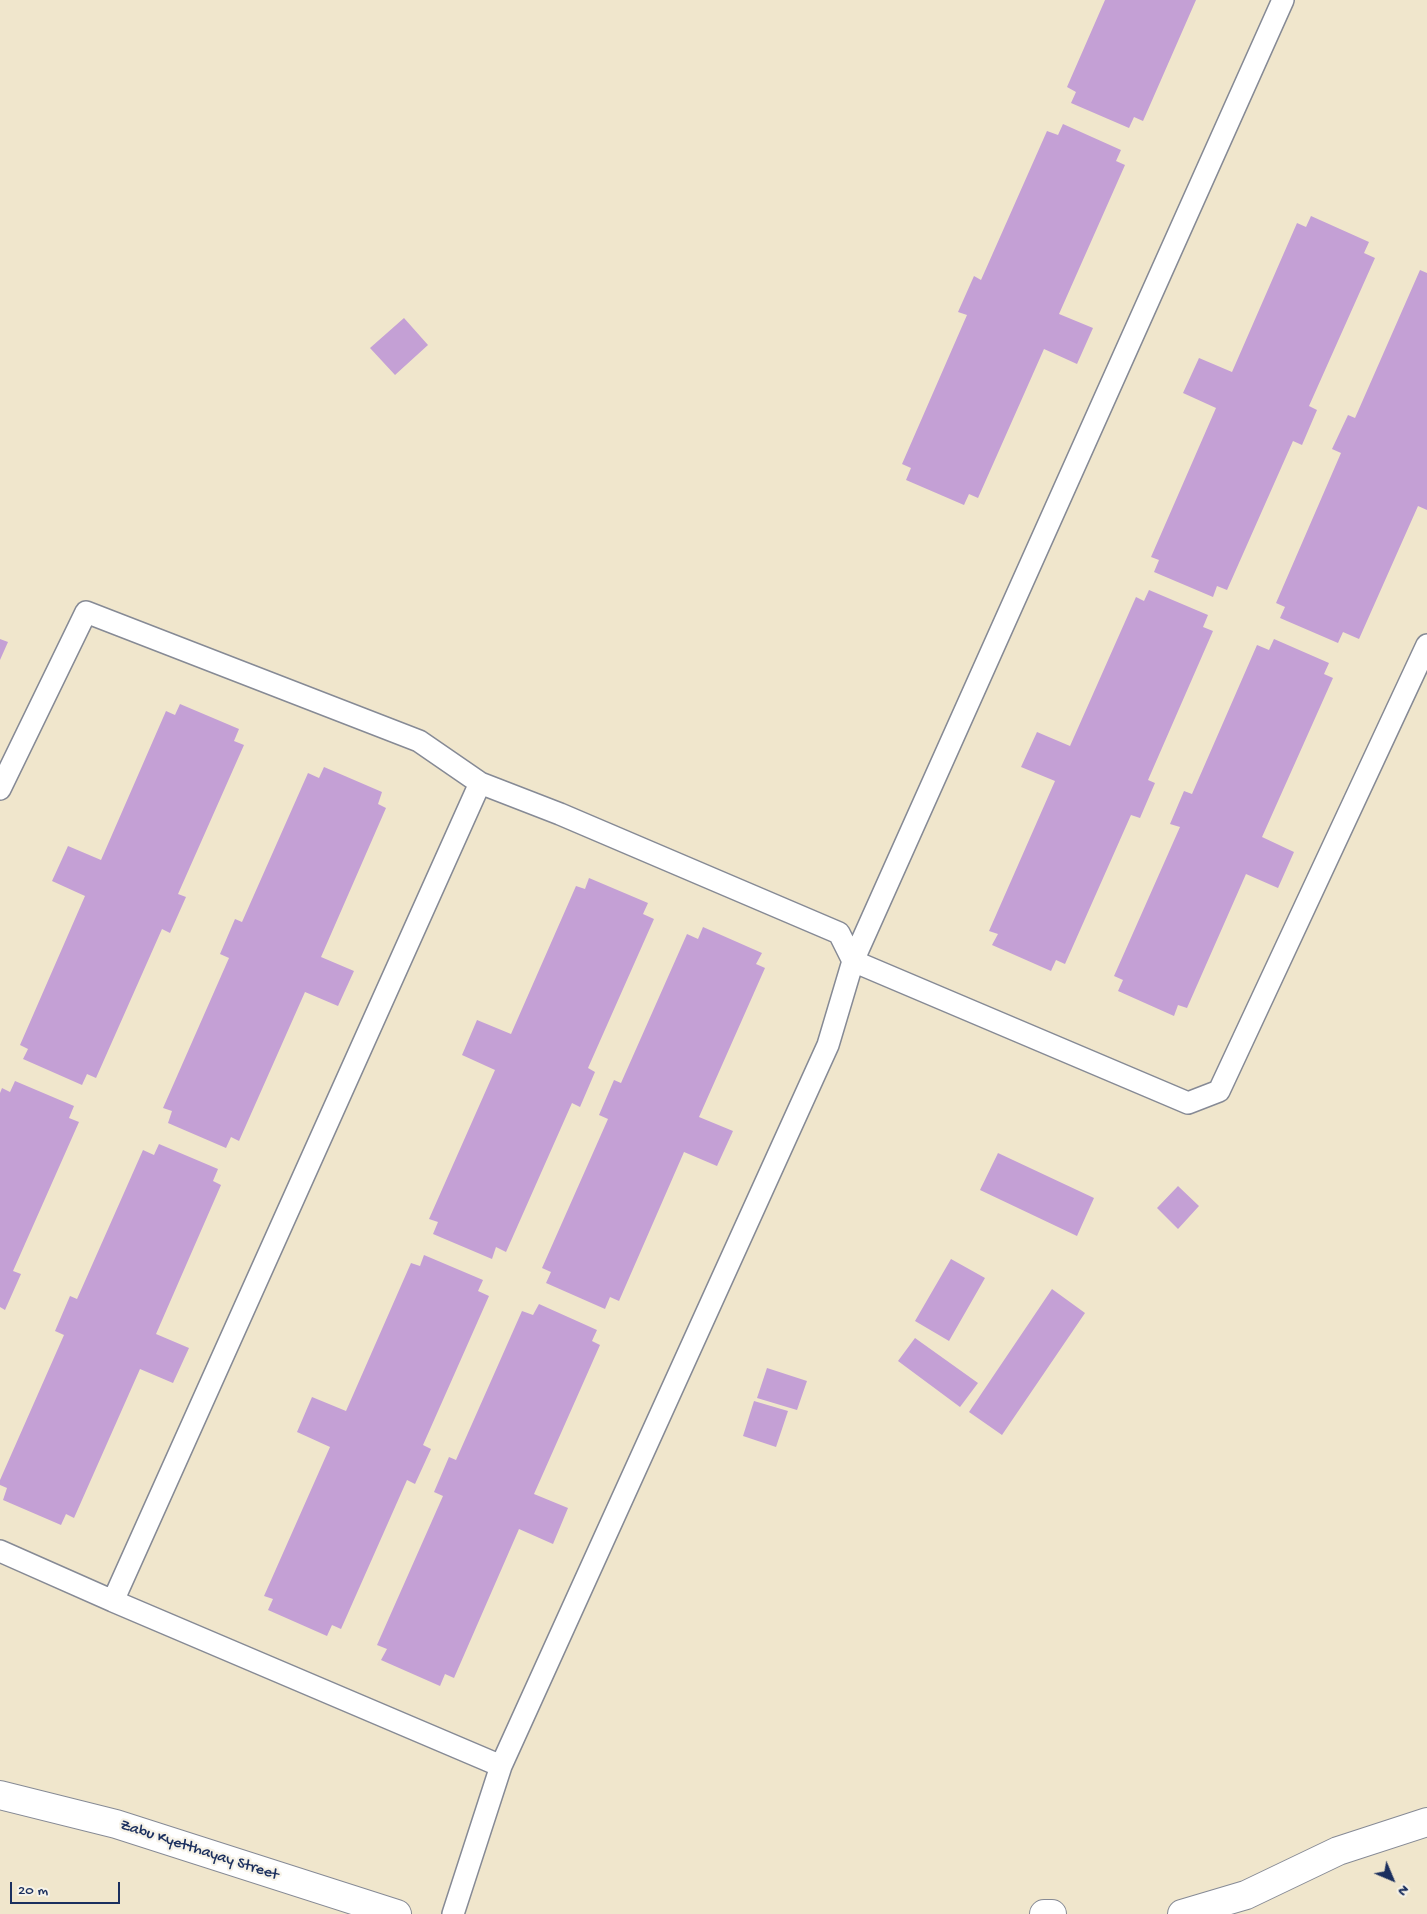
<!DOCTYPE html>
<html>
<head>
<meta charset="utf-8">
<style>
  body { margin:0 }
  #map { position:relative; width:1427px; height:1914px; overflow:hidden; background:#f0e6cc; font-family:"Gochi Hand",sans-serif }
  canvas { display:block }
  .north { position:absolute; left:1367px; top:1854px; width:50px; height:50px; -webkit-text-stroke:4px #f7f3e8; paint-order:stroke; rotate:135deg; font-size:14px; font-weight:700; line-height:20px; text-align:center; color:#1b2f5e }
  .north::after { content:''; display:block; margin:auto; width:18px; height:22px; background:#1b2f5e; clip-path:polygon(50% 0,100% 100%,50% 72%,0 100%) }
  .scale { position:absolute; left:10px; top:1882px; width:110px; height:22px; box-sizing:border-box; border:2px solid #1b2f5e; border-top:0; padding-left:6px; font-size:15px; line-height:18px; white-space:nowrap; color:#1b2f5e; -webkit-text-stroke:4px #f7f3e8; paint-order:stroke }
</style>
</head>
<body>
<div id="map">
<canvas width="1427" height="1914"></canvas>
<div class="north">N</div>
<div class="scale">20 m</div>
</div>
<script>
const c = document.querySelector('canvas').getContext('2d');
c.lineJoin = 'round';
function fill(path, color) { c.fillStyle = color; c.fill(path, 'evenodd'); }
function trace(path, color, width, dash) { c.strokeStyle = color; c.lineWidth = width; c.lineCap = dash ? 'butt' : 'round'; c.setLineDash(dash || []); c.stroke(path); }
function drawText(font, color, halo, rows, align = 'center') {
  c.font = font + ' "Gochi Hand",sans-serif'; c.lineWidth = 4.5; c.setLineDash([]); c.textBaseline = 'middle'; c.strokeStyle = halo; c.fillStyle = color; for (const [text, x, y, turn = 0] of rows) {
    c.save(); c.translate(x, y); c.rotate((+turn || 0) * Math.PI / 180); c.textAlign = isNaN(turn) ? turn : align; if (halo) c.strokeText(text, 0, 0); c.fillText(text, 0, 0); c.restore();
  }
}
const building = new Path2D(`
  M1105,0H1196L1143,121L1134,117L1129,128L1071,103L1076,92L1067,87Z
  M1063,124L1121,150L1116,161L1125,165L1059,314L1093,328L1077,364L1044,349L978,498L969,494L964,505L906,480L911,468L902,464L967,315L958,312L974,276L981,280L1047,131L1058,135Z
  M1311,216L1369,242L1364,253L1375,258L1309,406L1317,410L1302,445L1293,441L1227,590L1217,586L1213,597L1154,572L1159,560L1151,557L1216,408L1183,393L1199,358L1232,372L1297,223L1306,227Z
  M1420,270L1427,273V510L1418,506L1359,639L1343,632L1338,643L1280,618L1285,607L1276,603L1341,453L1332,449L1348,415L1355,418Z
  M404,318L428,345L395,375L370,348Z
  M1149,590L1208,615L1203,627L1213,631L1148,780L1155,783L1140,818L1131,815L1065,964L1056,960L1051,971L992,945L998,934L989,931L1055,781L1021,767L1037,732L1070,746L1136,597L1144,601Z
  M0,639L8,642L0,660Z
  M1274,639L1329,663L1324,674L1333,678L1262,837L1294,852L1278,888L1246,874L1187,1008L1178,1005L1174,1016L1118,991L1123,980L1114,976L1180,827L1170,824L1184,791L1192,794L1257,645L1269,650Z
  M180,704L239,729L234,741L244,745L178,894L186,897L170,933L162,929L96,1078L87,1074L82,1085L23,1059L28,1049L20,1045L85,896L52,881L68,846L101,860L166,711L175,715Z
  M324,767L382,792L378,804L386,808L321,957L354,971L338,1006L305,992L239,1141L231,1137L226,1148L168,1123L172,1111L163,1108L229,958L220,954L235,919L242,922L308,773L319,778Z
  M589,878L648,903L643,914L654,919L588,1068L595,1072L580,1107L572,1103L506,1252L496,1247L492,1259L433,1234L438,1222L429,1219L495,1070L462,1055L477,1020L511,1034L576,886L585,889Z
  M703,927L762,953L756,964L765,968L699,1117L733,1131L717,1166L684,1152L619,1301L610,1297L605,1309L546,1283L551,1272L542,1268L608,1119L599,1115L614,1080L621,1083L687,934L698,939Z
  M15,1081L74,1106L69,1118L79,1122L13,1271L21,1274L5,1310L0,1307V1093L2,1088L10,1092Z
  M159,1144L218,1169L213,1181L221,1185L156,1334L189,1348L173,1383L140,1369L74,1518L66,1514L61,1525L3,1500L7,1488L0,1485V1480L64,1335L55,1331L70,1296L77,1299L143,1150L154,1155Z
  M998,1153L1094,1198L1077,1236L980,1190Z
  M1178,1186L1199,1206L1178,1229L1157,1208Z
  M424,1255L483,1280L478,1291L489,1296L423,1445L431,1449L415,1484L407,1480L341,1629L332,1625L327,1636L268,1610L273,1599L264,1596L330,1447L297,1432L312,1397L346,1411L411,1263L420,1266Z
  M951,1259L985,1278L949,1341L915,1321Z
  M1052,1289L1085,1313L1002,1435L969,1412Z
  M539,1304L597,1330L592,1341L600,1345L534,1494L568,1508L553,1544L519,1529L454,1678L445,1674L440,1686L381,1660L387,1649L377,1645L443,1496L434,1492L449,1457L456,1460L522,1311L533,1315Z
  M915,1338L978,1383L960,1407L898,1361Z
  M767,1368L807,1381L797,1410L757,1398Z
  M754,1401L788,1411L776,1447L743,1436Z`);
const service = new Path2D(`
  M1283,0L853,961L1188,1103L1219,1091L1427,645
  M0,789L86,612L419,741L480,783L113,1601L501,1766
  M0,1551L113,1601
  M453,1914L501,1766L828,1045L853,961L839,933L560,814L480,783`);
const minor = new Path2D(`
  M1044,1914H1052
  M1182,1914L1246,1895L1338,1851L1427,1822`);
const secondary = new Path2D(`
  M0,1795L116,1824L397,1914`);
const streetNames = [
  ["Zabu Kyetthayay Street",199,1851,18]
];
fill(building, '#c4a0d5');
trace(service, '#868a95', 24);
trace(minor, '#868a95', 30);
trace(secondary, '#868a95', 30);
trace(service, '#fff', 21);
trace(minor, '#fff', 28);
trace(secondary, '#fff', 28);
drawText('16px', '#1b2f5e', '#f7f3e8', streetNames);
</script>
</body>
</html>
